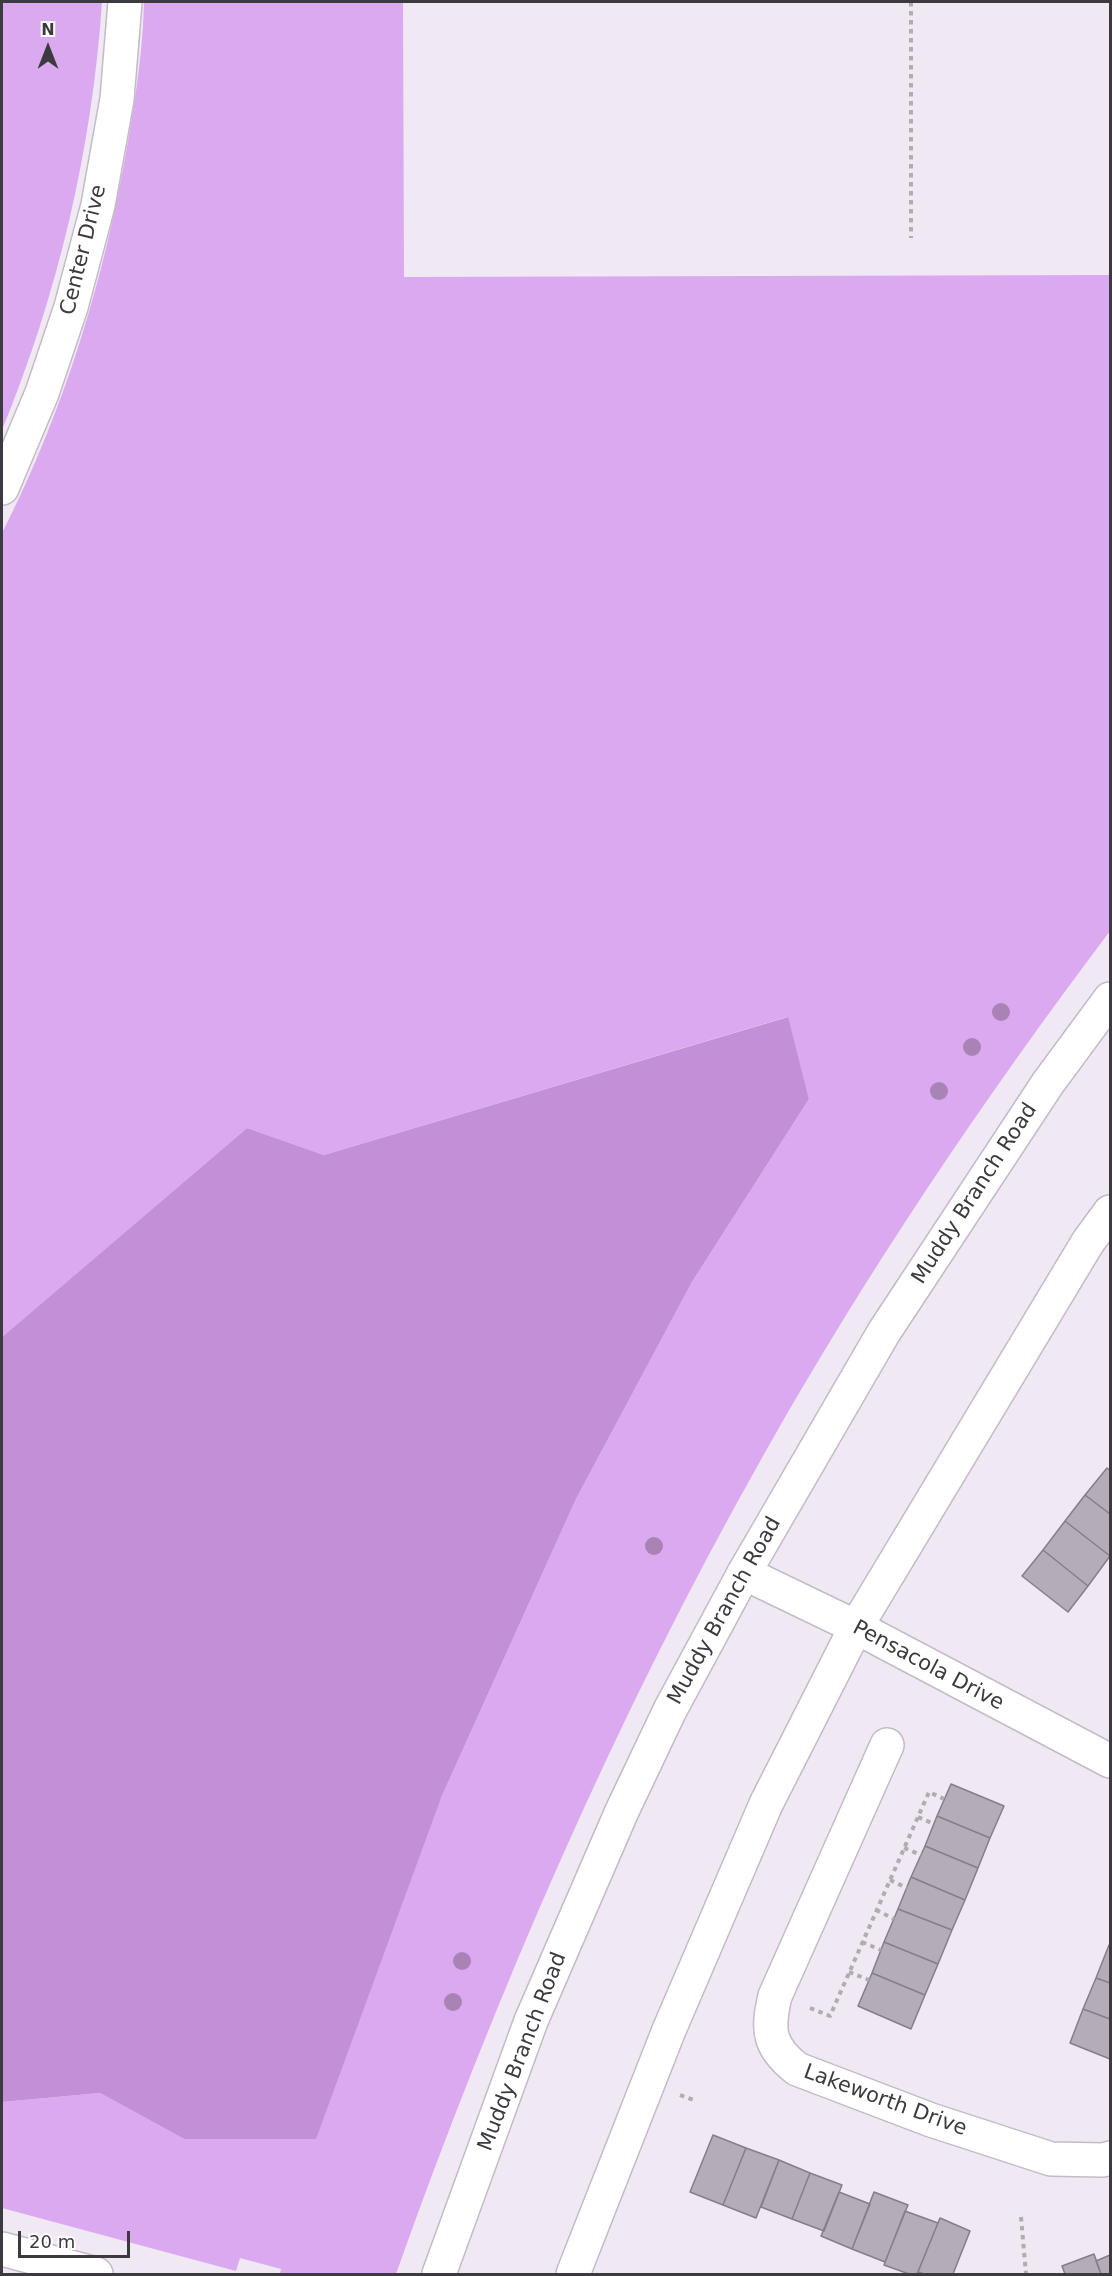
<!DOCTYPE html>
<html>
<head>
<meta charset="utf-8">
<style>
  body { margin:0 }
  #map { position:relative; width:1112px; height:2276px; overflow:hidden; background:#f0e8f3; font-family:"DejaVu Sans",sans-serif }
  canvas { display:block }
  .frame { position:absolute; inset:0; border:3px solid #3d3a3f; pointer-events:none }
  .north { position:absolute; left:18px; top:18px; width:60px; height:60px; -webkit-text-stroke:4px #fff; paint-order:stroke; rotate:0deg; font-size:16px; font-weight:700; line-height:24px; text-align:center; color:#3d3a3f }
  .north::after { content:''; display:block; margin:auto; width:21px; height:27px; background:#3d3a3f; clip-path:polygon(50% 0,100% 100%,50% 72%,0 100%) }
  .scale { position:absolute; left:18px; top:2231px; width:112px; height:27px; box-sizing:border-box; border:3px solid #3d3a3f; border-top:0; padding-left:8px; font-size:18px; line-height:21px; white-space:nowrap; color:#3d3a3f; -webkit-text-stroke:4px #fff; paint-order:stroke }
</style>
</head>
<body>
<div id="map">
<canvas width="1112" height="2276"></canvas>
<div class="frame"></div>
<div class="north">N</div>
<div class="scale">20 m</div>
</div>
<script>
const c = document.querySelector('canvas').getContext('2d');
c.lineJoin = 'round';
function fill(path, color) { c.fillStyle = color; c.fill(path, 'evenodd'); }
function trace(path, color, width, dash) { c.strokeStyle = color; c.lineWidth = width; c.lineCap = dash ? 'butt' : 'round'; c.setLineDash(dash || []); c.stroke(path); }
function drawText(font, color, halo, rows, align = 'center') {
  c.font = font + ' "DejaVu Sans",sans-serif'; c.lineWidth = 4.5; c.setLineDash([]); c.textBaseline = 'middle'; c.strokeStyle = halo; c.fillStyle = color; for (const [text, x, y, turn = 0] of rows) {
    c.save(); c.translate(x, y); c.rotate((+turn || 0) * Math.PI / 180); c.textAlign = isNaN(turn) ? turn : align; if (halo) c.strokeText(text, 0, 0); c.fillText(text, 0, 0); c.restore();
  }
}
const green = new Path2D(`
  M2,2H102C92,149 58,294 2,430Z
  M144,2H403L404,277L1110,275V931C984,1098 866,1273 763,1456C616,1716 496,1993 396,2274H280L281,2269L240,2258L236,2271L2,2208V2102L100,2093L184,2139L441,1798L576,1499L692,1282L809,1099L787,1017L324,1155L247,1128L2,1337V533C65,409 105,277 128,141C136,95 143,48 144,2Z`);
const forest = new Path2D(`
  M788,1017L809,1099L692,1282L576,1499L441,1798L316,2139H184L100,2093L2,2102V1337L247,1128L324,1155Z`);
const building = new Path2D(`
  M1107,1468L1110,1470V1514L1085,1495Z
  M1085,1495L1110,1514V1556L1065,1521Z
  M1065,1521L1110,1556L1088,1586L1043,1550Z
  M1043,1550L1088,1586L1068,1612L1022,1576Z
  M951,1784L1004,1806L990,1838L937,1816Z
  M937,1816L990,1838L978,1868L925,1846Z
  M925,1846L978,1868L965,1900L911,1877Z
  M911,1877L965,1900L952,1930L898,1909Z
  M898,1909L952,1930L938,1964L884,1942Z
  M884,1942L938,1964L925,1995L872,1973Z
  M1109,1945L1110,1946V1983L1096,1978Z
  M872,1973L925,1995L911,2029L858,2006Z
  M1096,1978L1110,1983V2019L1083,2009Z
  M1083,2009L1110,2019V2059L1070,2043Z
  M713,2135L746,2148L723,2205L690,2192Z
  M746,2148L779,2160L756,2218L723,2205Z
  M779,2160L810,2173L792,2219L761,2207Z
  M810,2173L842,2185L824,2231L792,2219Z
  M839,2192L870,2204L852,2249L821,2236Z
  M874,2192L908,2205L885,2262L852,2249Z
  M905,2211L938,2223L917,2274H909L884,2265Z
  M940,2218L970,2231L953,2274H924L918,2272Z
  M1094,2254L1101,2274H1065L1062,2266Z
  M1110,2255V2274H1101L1096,2261Z`);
const path = new Path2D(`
  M911,2V238
  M918,1817L934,1824
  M904,1848L921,1855
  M890,1880L907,1888
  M876,1910L894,1919
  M862,1942L881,1950
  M849,1972L869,1980
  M810,2008L830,2016L929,1792L944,1799
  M680,2095L696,2101
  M1021,2217L1026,2274`);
const minor = new Path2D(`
  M2,488L42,393L71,307L98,205L117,99L125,2
  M744,1573L856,1627L1110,1761
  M887,1745L775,1996C767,2030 768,2046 797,2069L931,2120L1051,2159L1103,2160L1110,2158
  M2,2249L96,2274`);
const secondary = new Path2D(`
  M439,2274L531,2021L622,1811L670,1710L744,1573L884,1332L1048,1083L1110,999
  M573,2274L669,2030L766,1804L856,1627L1088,1242L1110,1212`);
const trees = [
  [1001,1012],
  [972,1047],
  [939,1091],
  [654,1546],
  [462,1961],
  [453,2002]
];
const streetNames = [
  ["Center Drive",84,250,-76],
  ["Muddy Branch Road",975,1194,-57],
  ["Muddy Branch Road",725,1611,-61],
  ["Pensacola Drive",928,1666,28],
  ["Muddy Branch Road",523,2052,-69],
  ["Lakeworth Drive",885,2101,20]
];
fill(green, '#dba9ef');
fill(forest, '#c390d7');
fill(building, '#b4acb7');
trace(building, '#857e88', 1.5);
trace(minor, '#c3bbc6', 36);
trace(secondary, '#c3bbc6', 36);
trace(path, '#b1abb4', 4, [4.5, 4.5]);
trace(minor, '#fff', 33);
trace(secondary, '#fff', 33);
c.fillStyle = '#a983b6';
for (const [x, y] of trees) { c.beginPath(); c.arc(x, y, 9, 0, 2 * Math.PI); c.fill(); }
drawText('21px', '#3d3a3f', '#fff', streetNames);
</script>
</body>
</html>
